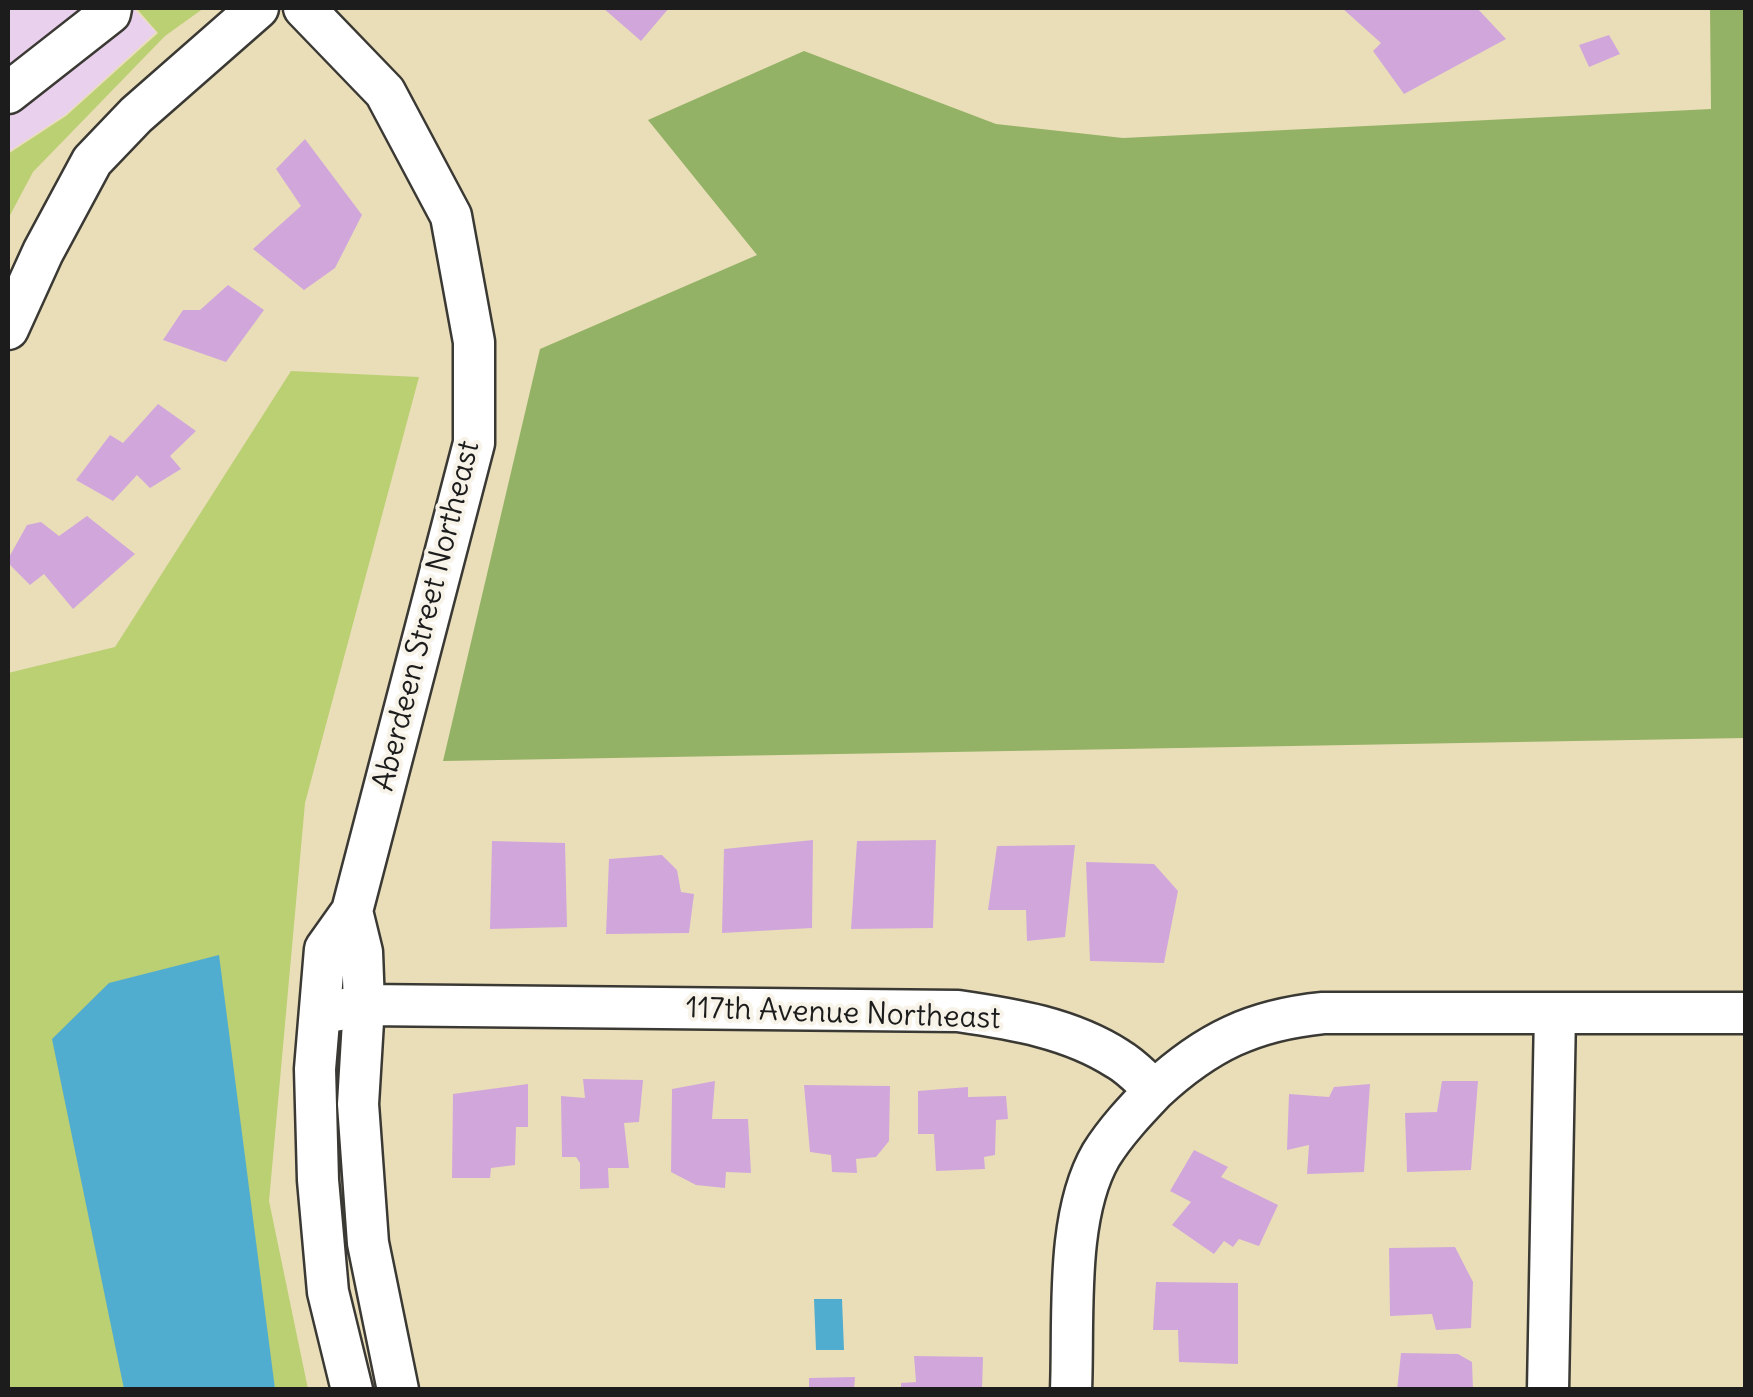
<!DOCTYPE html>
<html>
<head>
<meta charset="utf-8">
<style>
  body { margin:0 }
  #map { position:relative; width:1753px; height:1397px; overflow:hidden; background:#eadeb9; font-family:Delius,sans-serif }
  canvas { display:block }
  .frame { position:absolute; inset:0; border:10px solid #1c1c1c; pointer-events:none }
</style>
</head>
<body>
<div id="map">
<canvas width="1753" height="1397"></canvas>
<div class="frame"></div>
</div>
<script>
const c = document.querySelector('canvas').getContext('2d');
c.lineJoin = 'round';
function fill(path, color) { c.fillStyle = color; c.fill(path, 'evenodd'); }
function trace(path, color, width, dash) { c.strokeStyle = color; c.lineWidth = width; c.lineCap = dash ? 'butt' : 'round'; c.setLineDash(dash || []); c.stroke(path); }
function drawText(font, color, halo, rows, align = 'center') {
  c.font = font + ' Delius,sans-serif'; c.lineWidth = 8; c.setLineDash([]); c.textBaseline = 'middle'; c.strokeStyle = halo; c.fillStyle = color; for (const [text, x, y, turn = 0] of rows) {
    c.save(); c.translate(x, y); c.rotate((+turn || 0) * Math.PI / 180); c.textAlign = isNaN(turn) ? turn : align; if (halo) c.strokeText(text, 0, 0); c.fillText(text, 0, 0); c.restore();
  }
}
const built = new Path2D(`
  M8,8H137L135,10L156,32L66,114L8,152Z`);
const green = new Path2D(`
  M140,8H204L165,36L33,172L8,219V154L66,116L158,33L137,9Z
  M291,371L419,377L305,803L269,1201L308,1389H8V673L115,647Z`);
const forest = new Path2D(`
  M1710,8H1746L1745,738L443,761L540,349L757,255L648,120L804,51L996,124L1123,138L1711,109Z`);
const water = new Path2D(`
  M219,955L275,1389H124L52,1039L109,983Z
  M814,1299H842L844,1350H816Z`);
const building = new Path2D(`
  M603,8H669L641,41Z
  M1342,8H1477L1506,39L1404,94L1373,51L1381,43Z
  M1609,35L1620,54L1589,67L1579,45Z
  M305,139L362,215L335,268L304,290L253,249L301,206L276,169Z
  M228,285L264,310L226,362L163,340L183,310H200Z
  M158,404L196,431L170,456L181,469L150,488L137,475L113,501L76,480L110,435L123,443Z
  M87,516L135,554L73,609L44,574L30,585L8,563V559L27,525L41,522L59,536Z
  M813,840L812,928L722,933L724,849Z
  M936,840L933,928L851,929L857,841Z
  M492,841L565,843L567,927L490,929Z
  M1075,845L1065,937L1027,941L1026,910H988L997,846Z
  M662,855L677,870L681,892L694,894L689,933L606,934L609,859Z
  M1086,862L1154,864L1178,891L1164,963L1090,961Z
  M583,1079L643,1080L639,1122L624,1123L629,1168H608L609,1188L580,1189V1163L576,1157H562L561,1096L585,1098Z
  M715,1081L712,1119H748L751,1173L726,1172L725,1188L696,1185L671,1172L672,1089Z
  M1442,1081H1478L1471,1170L1407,1172L1405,1113L1437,1112Z
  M528,1084V1127H516L515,1165L491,1168L490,1178H452L453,1094Z
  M1370,1084L1364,1172L1307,1174L1309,1145L1287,1150L1289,1094L1329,1097L1334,1087Z
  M804,1085L890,1086L889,1141L876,1157L856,1159L857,1173L832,1172L831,1155L810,1152Z
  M968,1087V1097L1006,1096L1008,1119L996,1120L995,1155L984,1157L985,1169L936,1171L934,1134H918V1091Z
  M1194,1150L1228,1167L1221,1177L1278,1205L1259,1246L1239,1239L1233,1247L1224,1241L1214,1254L1172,1225L1191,1202L1170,1191Z
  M1455,1247L1473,1282L1471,1328L1436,1330L1432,1314L1390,1316L1389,1248Z
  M1156,1282L1238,1283V1364L1179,1362L1178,1330H1153Z
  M1401,1353L1458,1354L1472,1362L1473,1390H1397Z
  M914,1356L983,1357L982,1390H901V1383L916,1382Z
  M855,1377L854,1390H809V1378Z`);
const minor = new Path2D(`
  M304,8L385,92L451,216L474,342V443L352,911L325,949L315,1069L318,1180L328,1292L352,1390
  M8,93L110,13L111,8
  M8,329L43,252L92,161L136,115L258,8
  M352,911L362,952L364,1005L358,1104L368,1243L398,1390
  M320,1014L364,1005L958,1011C1013,1019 1070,1028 1118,1059C1132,1067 1143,1080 1155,1090C1207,1042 1253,1020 1323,1013H1746
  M1071,1390C1074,1319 1065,1217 1101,1155C1116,1131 1135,1111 1155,1090
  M1548,1390L1555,1013`);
const streetNames = [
  ["Aberdeen Street Northeast",427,616,-76],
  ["117th Avenue Northeast",843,1014,2]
];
fill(built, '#e9d1ed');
fill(green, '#bbcf73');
fill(forest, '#94b265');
fill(water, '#51adcf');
fill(building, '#d1a7db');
trace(minor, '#3b3934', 45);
trace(minor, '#fff', 40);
drawText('30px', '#1c1c1c', '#f7f3e8', streetNames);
</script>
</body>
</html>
